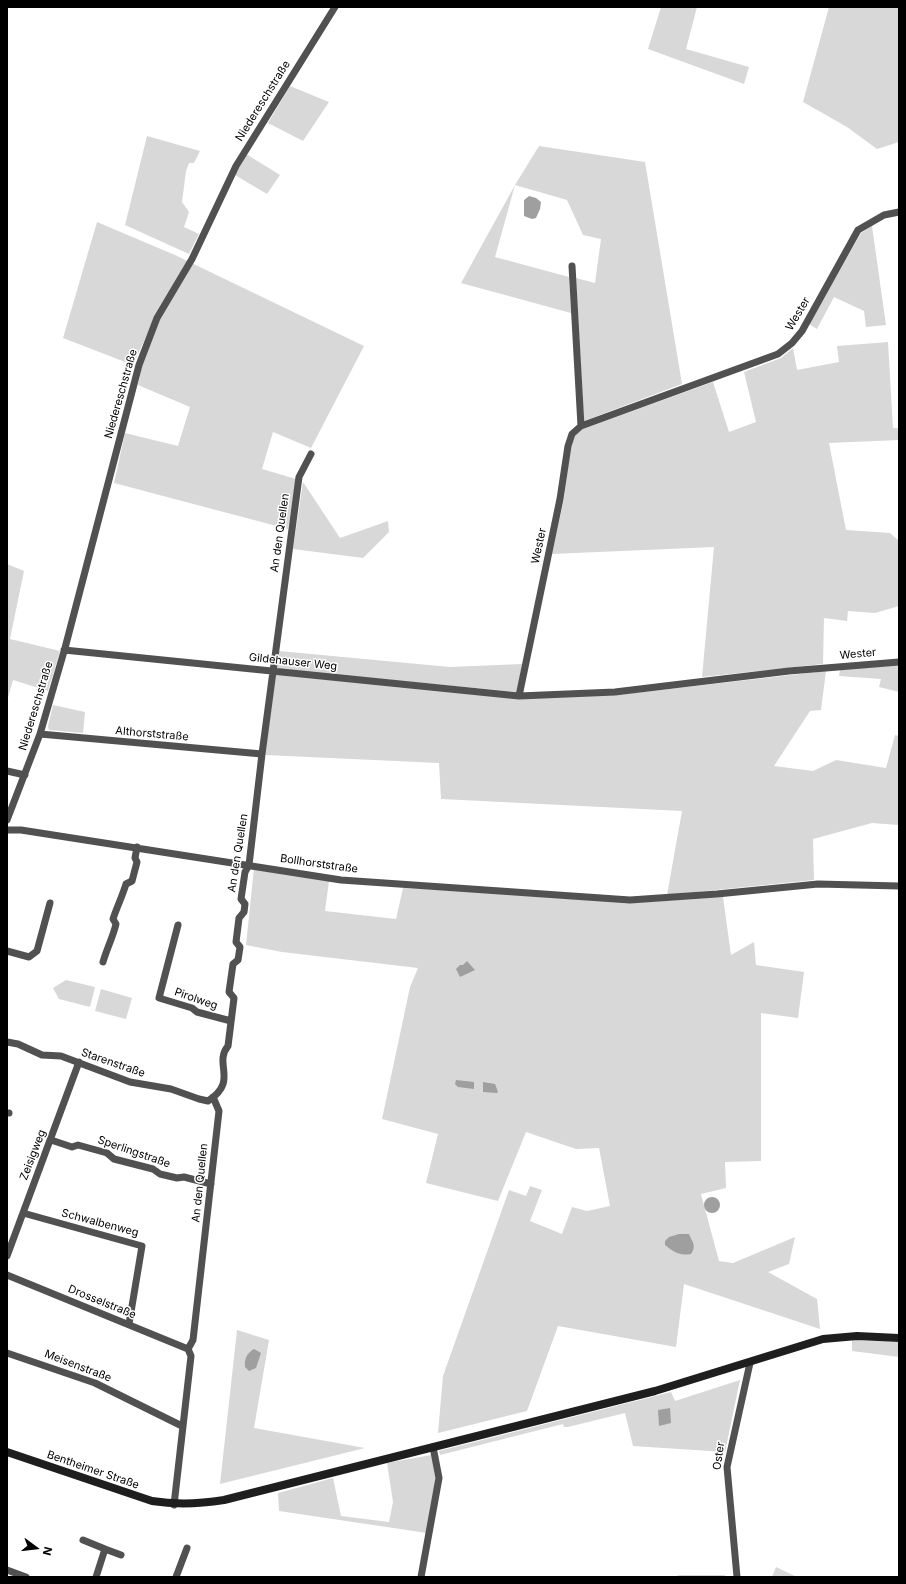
<!DOCTYPE html>
<html>
<head>
<meta charset="utf-8">
<style>
  body { margin:0 }
  #map { position:relative; width:906px; height:1584px; overflow:hidden; background:#fff; font-family:Inter,sans-serif }
  canvas { display:block }
  .frame { position:absolute; inset:0; border:8px solid #000; pointer-events:none }
  .north { position:absolute; left:16px; top:1528px; width:40px; height:40px; -webkit-text-stroke:3px #fff; paint-order:stroke; rotate:105deg; font-size:11px; font-weight:700; line-height:16px; text-align:center; color:#000 }
  .north::after { content:''; display:block; margin:auto; width:14px; height:18px; background:#000; clip-path:polygon(50% 0,100% 100%,50% 72%,0 100%) }
</style>
</head>
<body>
<div id="map">
<canvas width="906" height="1584"></canvas>
<div class="frame"></div>
<div class="north">N</div>
</div>
<script>
const c = document.querySelector('canvas').getContext('2d');
c.lineJoin = 'round';
function fill(path, color) { c.fillStyle = color; c.fill(path, 'evenodd'); }
function trace(path, color, width, dash) { c.strokeStyle = color; c.lineWidth = width; c.lineCap = dash ? 'butt' : 'round'; c.setLineDash(dash || []); c.stroke(path); }
function drawText(font, color, halo, rows, align = 'center') {
  c.font = font + ' Inter,sans-serif'; c.lineWidth = 3; c.setLineDash([]); c.textBaseline = 'middle'; c.strokeStyle = halo; c.fillStyle = color; for (const [text, x, y, turn = 0] of rows) {
    c.save(); c.translate(x, y); c.rotate((+turn || 0) * Math.PI / 180); c.textAlign = isNaN(turn) ? turn : align; if (halo) c.strokeText(text, 0, 0); c.fillText(text, 0, 0); c.restore();
  }
}
const green = new Path2D(`
  M661,7H697L686,49L749,67L744,84L648,49Z
  M829,7H899V142L877,149L847,127L803,102Z
  M290,86L329,102L303,141L268,123Z
  M147,136L200,151L194,163H189L186,171L182,202L189,212L184,227L199,234L189,254L125,225Z
  M539,146L645,162L682,384L584,421L576,278L595,283L601,239L583,235L567,200L515,185L495,257L569,277L571,313L461,283L515,185Z
  M246,154L280,175L267,194L235,175L238,167Z
  M97,222L175,255L364,346L311,448L273,432L262,469L296,479L288,529L114,483L125,433L178,446L190,407L138,385L150,328L133,365L63,338Z
  M872,226L886,325L866,327L864,311L834,297L817,329L809,324L861,233Z
  M888,342L893,428H899V440L829,443L846,530L890,533L899,541V606L875,613L848,611L847,621L824,618L823,664L702,677L714,547L552,554L564,499L570,449L575,436L583,429L713,382L729,432L756,422L744,372L781,358L793,348L797,370L839,362L837,346Z
  M303,482L340,538L388,521L389,532L363,558L293,549Z
  M7,564L24,571L10,639L60,651L48,691L13,680L7,701Z
  M279,651L450,667L522,664L517,692L277,669Z
  M899,665V692L879,687L881,679L839,676L840,670Z
  M826,671L821,710L810,711L774,766L813,771L836,760L886,768L895,735L899,736V825L872,823L813,839L814,880L667,895L682,811L441,799L439,763L265,755L276,674L521,698L617,695Z
  M53,705L85,712L83,733L49,730L48,726Z
  M254,868L329,881L325,911L396,919L403,888L630,900V903L723,897L731,955L754,942L756,965L804,972L798,1018L761,1013V1161L725,1162L726,1188L701,1194L719,1261L733,1263L795,1237L789,1264L768,1272L817,1299L820,1329L684,1284L676,1347L558,1326L527,1411L438,1433L443,1376L509,1190L526,1196L530,1186L542,1190L530,1221L562,1234L572,1207L587,1211L610,1206L599,1148L576,1149L526,1132L498,1201L426,1183L438,1134L382,1119L410,987L418,968L282,952L246,945Z
  M66,980L95,987L90,1007L59,999L53,988Z
  M101,989L132,998L126,1019L95,1011Z
  M237,1330L269,1340L254,1428L365,1448L220,1484Z
  M852,1340L899,1342V1357L852,1351Z
  M740,1380L725,1452L633,1446L625,1413L568,1427H564L563,1424L440,1455L439,1451L671,1392L675,1401Z
  M431,1455L436,1478L427,1533L279,1511L278,1493L333,1478L341,1516L389,1522L393,1502L387,1463Z
  M776,1567L797,1577H772Z
  M679,1575H725V1577H674Z`);
const water = new Path2D(`
  M529,196L536,198L541,202L540,209L536,218L532,219L524,216V200Z
  M467,961L475,970L460,977L456,969L460,965H463Z
  M456,1080L474,1082V1089L458,1087L455,1084Z
  M483,1082L495,1084L498,1092L497,1093L483,1092Z
  M704 1205a8 8 0 1 1 16 0a8 8 0 1 1-16 0Z
  M679,1234H689C692,1242 697,1245 691,1254C679,1256 674,1252 665,1245V1241L669,1237Z
  M254,1349L261,1353L256,1368L249,1371L245,1367C244,1359 247,1353 254,1349Z
  M670,1408L671,1423L659,1426L658,1410Z`);
const street = new Path2D(`
  M572,266L581,426
  M64,650L519,696L615,692L789,671L899,662
  M519,696L560,499L568,446L572,434L581,426L778,354L792,343L802,331L858,230L884,215L899,212
  M40,734L262,754
  M7,771L25,775
  M7,820L40,734L65,648L139,365L157,318L192,259L236,166L335,7
  M7,830H21L341,880L630,900L717,894L818,884L899,886
  M178,925L159,998L192,1008L197,1012L231,1021
  M7,951L29,957L37,951L50,903
  M103,962C107,948 113,937 116,924L113,919C117,907 122,897 126,884L132,881L137,862L135,858L137,847
  M7,1042L18,1044L42,1055L61,1056L130,1082L171,1089L199,1099L208,1101C239,1081 213,1064 228,1046L234,998L229,992L233,964L238,960L240,947L236,942L239,918L244,912L245,904L241,899L245,872L249,865L262,754L299,477L311,454
  M7,1113H9
  M51,1140L72,1147L78,1145L107,1153L114,1159L153,1169L160,1174L177,1178L184,1177L211,1184
  M23,1213L142,1246L129,1324
  M7,1256L79,1062
  M7,1275L188,1349
  M7,1353L95,1383L182,1426
  M174,1505L191,1356L188,1349L193,1340L219,1111L213,1097
  M83,1540L105,1549
  M7,1570L26,1577
  M96,1577L105,1549L121,1555
  M176,1577L187,1548
  M421,1577L439,1478L433,1447
  M737,1577L727,1467L750,1363`);
const secondary = new Path2D(`
  M7,1452L152,1501C177,1505 199,1504 224,1500L655,1391L823,1339L857,1336L899,1338`);
const streetNames = [
  ["Niedereschstraße",263,101,-58],
  ["Wester",798,314,-59],
  ["Niedereschstraße",121,394,-74],
  ["An den Quellen",280,533,-82],
  ["Wester",539,546,-78],
  ["Wester",858,654,-5],
  ["Gildehauser Weg",293,662,6],
  ["Niedereschstraße",36,706,-73],
  ["Althorststraße",152,734,5],
  ["An den Quellen",238,853,-81],
  ["Bollhorststraße",319,864,8],
  ["Pirolweg",196,999,19],
  ["Starenstraße",113,1063,19],
  ["Sperlingstraße",134,1152,19],
  ["Zeisigweg",33,1155,-69],
  ["An den Quellen",200,1183,-84],
  ["Schwalbenweg",100,1223,15],
  ["Drosselstraße",102,1302,22],
  ["Meisenstraße",78,1366,21],
  ["Oster",719,1456,-82],
  ["Bentheimer Straße",93,1470,19]
];
fill(green, '#d8d8d8');
fill(water, '#9f9f9f');
trace(street, '#515151', 7);
trace(secondary, '#1e1e1e', 8);
drawText('11px', '#000', '#fff', streetNames);
</script>
</body>
</html>
